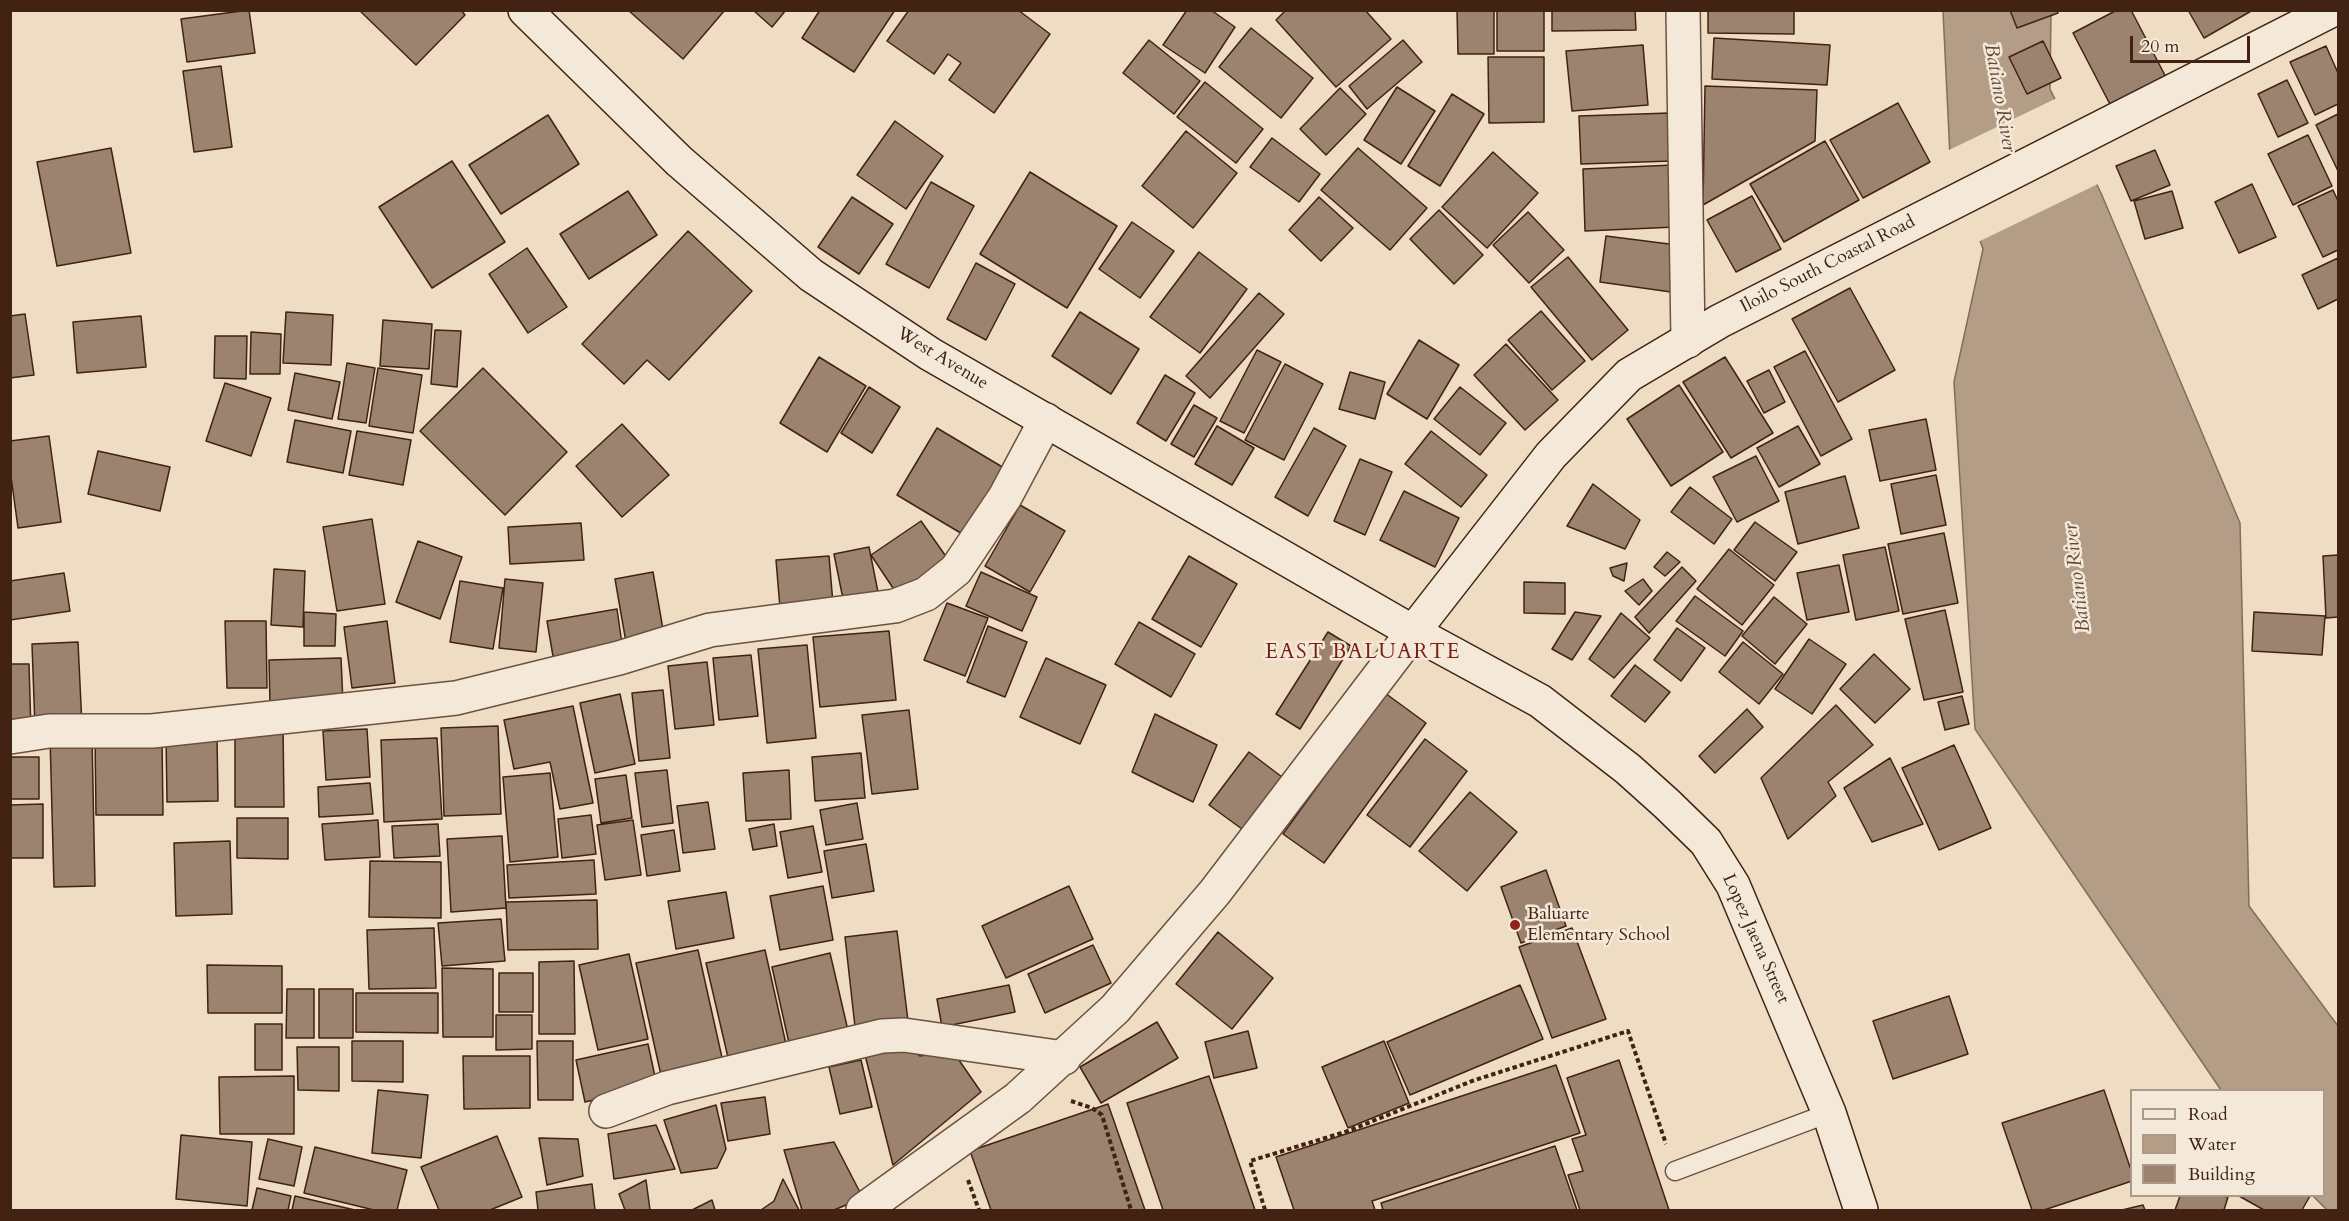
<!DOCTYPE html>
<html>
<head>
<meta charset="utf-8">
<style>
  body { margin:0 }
  #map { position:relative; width:2349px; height:1221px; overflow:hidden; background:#eeddc3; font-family:Cardo,serif }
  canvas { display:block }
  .frame { position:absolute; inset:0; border:12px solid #412213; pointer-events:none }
  .legend { position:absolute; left:2130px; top:1089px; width:195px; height:108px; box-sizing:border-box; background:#f4e9d8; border:2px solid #ac9989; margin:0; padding:8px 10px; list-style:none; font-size:18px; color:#412213 }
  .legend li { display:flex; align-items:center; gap:12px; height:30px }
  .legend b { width:30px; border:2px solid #ac9989 }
  .scale { position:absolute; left:2130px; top:36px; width:120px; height:27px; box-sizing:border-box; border:3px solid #412213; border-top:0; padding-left:8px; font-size:18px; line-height:21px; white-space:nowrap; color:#412213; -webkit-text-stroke:4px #f4e9d8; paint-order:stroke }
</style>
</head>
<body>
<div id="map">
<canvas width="2349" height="1221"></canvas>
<div class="frame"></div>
<ul class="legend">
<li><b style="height:8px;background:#f4e9d8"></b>Road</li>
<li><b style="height:16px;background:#b39d87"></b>Water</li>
<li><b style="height:16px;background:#9b836f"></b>Building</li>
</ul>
<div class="scale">20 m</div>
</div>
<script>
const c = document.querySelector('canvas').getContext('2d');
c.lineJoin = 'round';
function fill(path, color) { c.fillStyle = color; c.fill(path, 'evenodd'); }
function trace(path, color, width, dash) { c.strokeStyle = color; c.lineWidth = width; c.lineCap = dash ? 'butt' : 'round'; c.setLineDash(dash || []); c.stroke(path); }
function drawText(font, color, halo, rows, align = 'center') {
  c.font = font + ' Cardo,serif'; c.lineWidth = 5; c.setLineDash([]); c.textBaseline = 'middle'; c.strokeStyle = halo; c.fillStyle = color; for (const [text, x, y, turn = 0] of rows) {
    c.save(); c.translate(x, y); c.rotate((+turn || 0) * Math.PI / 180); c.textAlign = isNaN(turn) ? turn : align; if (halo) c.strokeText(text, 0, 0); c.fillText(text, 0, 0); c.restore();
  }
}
const water = new Path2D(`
  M1943,11H2051L2050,89L2101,193L2240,523L2249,906L2338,1026V1210H2327L2313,1196H2324V1090H2221L1975,729L1954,382L1983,249L1950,156Z`);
const pier = new Path2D(`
  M2057,98L2100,183L1978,242L1947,151Z`);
const building = new Path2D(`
  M249,10L255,53L187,62L181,19Z
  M359,10H461L465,15L416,65Z
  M628,10H725L683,59Z
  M753,10H786L772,27Z
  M820,10H895L854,72L802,38Z
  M909,10H1018L1050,34L994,113L949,80L961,63L948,54L934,74L887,41Z
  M1187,10H1211L1235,27L1205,73L1163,45Z
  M1286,10H1365L1391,39L1336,87L1276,20Z
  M1457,10H1494V54H1458Z
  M1497,10H1544V51H1497Z
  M1552,10H1635L1636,30L1552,31Z
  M1708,10H1794V34L1708,33Z
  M2010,10H2057L2058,13L2017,28Z
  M2117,10H2131L2169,83L2114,112L2073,33Z
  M2188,10H2253L2204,38Z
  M1251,28L1313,78L1281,118L1219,67Z
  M1714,38L1830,45L1827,85L1712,79Z
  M1149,40L1200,81L1174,114L1123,73Z
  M1403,40L1422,62L1367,109L1349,86Z
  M2043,41L2061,78L2027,94L2009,57Z
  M1643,45L1648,105L1572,111L1566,51Z
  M2326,46L2338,73V104L2315,115L2290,62Z
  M1488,57H1544V122L1489,123Z
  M221,66L232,147L194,152L183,71Z
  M2287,80L2308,123L2278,137L2258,94Z
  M1205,82L1263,129L1236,163L1177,117Z
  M1705,86L1817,90L1815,141L1703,205Z
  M1397,87L1435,111L1401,164L1364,140Z
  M1340,88L1366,114L1326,155L1300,129Z
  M1452,94L1484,114L1440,186L1408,166Z
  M1898,103L1930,162L1863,198L1830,140Z
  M1670,113L1672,161L1581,164L1579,116Z
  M2338,114V171L2316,125Z
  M548,115L579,164L501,214L469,165Z
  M895,121L943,156L906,209L857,175Z
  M1186,131L1237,173L1193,228L1142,186Z
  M2308,135L2332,186L2293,205L2268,154Z
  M1272,138L1320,174L1299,202L1250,167Z
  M1825,141L1859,200L1784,242L1750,184Z
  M111,148L131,253L57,266L37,162Z
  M1358,148L1427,208L1390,250L1321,190Z
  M2155,150L2170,185L2131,201L2116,166Z
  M1493,152L1538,193L1487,248L1442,207Z
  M452,161L505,242L432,288L379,207Z
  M1673,165L1676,227L1585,231L1583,169Z
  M1030,172L1117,226L1067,308L980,254Z
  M931,182L974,206L929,288L886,264Z
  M2252,184L2276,237L2239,253L2215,202Z
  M2333,190L2338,201V250L2323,257L2298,206Z
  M628,191L657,235L589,279L560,234Z
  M2172,191L2183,228L2145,239L2134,201Z
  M1752,196L1781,249L1736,272L1707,220Z
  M852,197L893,224L859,274L818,247Z
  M1319,197L1353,228L1321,261L1289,230Z
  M1439,210L1483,255L1454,284L1410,239Z
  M1528,212L1564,250L1529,283L1493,245Z
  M1132,222L1174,251L1140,298L1099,269Z
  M688,231L752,291L669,380L647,360L624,384L582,344Z
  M1606,236L1677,245L1671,292L1600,282Z
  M527,248L567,307L528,333L489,274Z
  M1199,252L1247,289L1200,353L1150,317Z
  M1568,257L1628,330L1592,360L1531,287Z
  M2338,258V299L2318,309L2302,275Z
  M976,263L1015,284L986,340L947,319Z
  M1850,288L1895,370L1838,402L1792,319Z
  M1259,293L1284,314L1210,398L1186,376Z
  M1541,311L1585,361L1552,390L1508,340Z
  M286,312L333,315L331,365L283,363Z
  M1080,312L1139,349L1111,394L1052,356Z
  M25,314L34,375L10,378V316Z
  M141,316L146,367L77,373L73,322Z
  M383,320L432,324L429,369L380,366Z
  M435,330L461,331L457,387L431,384Z
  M251,332L281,334L280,374H250Z
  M215,336H247L246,379L214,378Z
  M1419,340L1459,365L1427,419L1387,394Z
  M1506,344L1558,400L1525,430L1474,375Z
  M1257,350L1281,362L1244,433L1220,421Z
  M1805,351L1852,439L1821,456L1774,367Z
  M819,357L866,386L827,452L780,423Z
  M1725,357L1773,433L1731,458L1683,382Z
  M347,363L375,368L366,423L338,419Z
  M1285,364L1323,384L1284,460L1245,440Z
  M378,368L422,375L413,433L369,426Z
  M483,368L567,452L505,515L420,431Z
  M1769,370L1785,402L1764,413L1747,381Z
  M1350,372L1385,382L1375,419L1339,409Z
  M295,373L340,382L332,419L288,410Z
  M1165,375L1195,393L1166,441L1137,423Z
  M225,383L271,398L251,456L206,441Z
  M1679,385L1723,452L1671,486L1627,419Z
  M869,387L900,407L872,453L841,433Z
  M1460,387L1506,423L1480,455L1434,419Z
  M1194,405L1217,418L1194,457L1171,444Z
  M1926,419L1936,470L1880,481L1869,430Z
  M295,420L351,431L343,473L287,462Z
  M622,424L669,475L622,517L576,466Z
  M1217,426L1254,448L1232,485L1195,464Z
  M1798,426L1820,464L1779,487L1757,448Z
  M937,428L1004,468L964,535L897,495Z
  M1314,428L1346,446L1308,516L1275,497Z
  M357,431L411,440L403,485L349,475Z
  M1431,431L1487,475L1461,507L1405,464Z
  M49,436L61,522L18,528L10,469V441Z
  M98,451L170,467L160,511L88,494Z
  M1756,456L1779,501L1737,522L1713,477Z
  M1360,459L1392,472L1365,535L1334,521Z
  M1936,475L1946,525L1901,534L1891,484Z
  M1845,476L1859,528L1798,544L1785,492Z
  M1593,484L1640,520L1625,549L1567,526Z
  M1690,487L1732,519L1714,544L1671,512Z
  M1404,491L1459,518L1435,567L1380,540Z
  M1020,505L1065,531L1030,592L985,566Z
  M372,519L385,604L337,611L323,527Z
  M921,521L952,565L901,600L871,555Z
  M1755,522L1797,552L1775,581L1734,550Z
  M581,523L584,560L510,564L508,527Z
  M1944,533L1958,603L1903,614L1888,544Z
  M418,541L462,557L440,619L396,602Z
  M869,547L878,592L843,599L834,554Z
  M1885,547L1899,611L1856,620L1843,555Z
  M1729,549L1774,585L1742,625L1697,589Z
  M1667,552L1680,562L1665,576L1654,567Z
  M2338,555V617L2326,618L2323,556Z
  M829,556L833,604L780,608L776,560Z
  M1189,556L1237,584L1201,647L1152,619Z
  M1627,563L1624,581L1613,576L1610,568Z
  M1839,565L1849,612L1807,620L1797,573Z
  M1682,567L1696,581L1649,633L1635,617Z
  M274,569L305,571L303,627L271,625Z
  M653,572L665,641L627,648L615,579Z
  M981,572L1037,597L1022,631L966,606Z
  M64,573L70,611L10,620V581Z
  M505,579L543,583L536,652L499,648Z
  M1643,579L1652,591L1639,605L1625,591Z
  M460,581L503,588L493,649L450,642Z
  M1524,582L1565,583V614L1524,613Z
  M1695,596L1743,631L1725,656L1676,621Z
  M1774,597L1807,624L1775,664L1742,636Z
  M947,603L988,618L965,676L924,660Z
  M617,609L623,651L554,662L547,621Z
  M1945,610L1963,692L1924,700L1905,619Z
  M304,612L336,614L335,646H304Z
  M1575,612L1601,616L1572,660L1552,649Z
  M2254,612L2325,616L2322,655L2252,651Z
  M1621,613L1650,638L1614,678L1589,659Z
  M225,621H266L267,688H227Z
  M387,621L395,683L352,688L344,627Z
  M1139,622L1195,654L1171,697L1115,664Z
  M988,626L1027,642L1005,697L967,682Z
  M1677,628L1705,648L1681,681L1654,660Z
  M889,631L896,700L820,707L813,637Z
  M1328,632L1351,646L1300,729L1276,714Z
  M1809,639L1846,664L1812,714L1775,689Z
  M78,642L82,726L35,728L32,644Z
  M1743,642L1783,674L1759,704L1719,672Z
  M807,645L816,738L767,743L758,649Z
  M1874,654L1910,689L1875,723L1840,689Z
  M751,655L758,716L719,720L713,658Z
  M341,658L343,703L270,705L269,660Z
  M1046,658L1106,685L1080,744L1020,717Z
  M707,662L714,725L675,729L668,666Z
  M10,664H29L31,732L10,733Z
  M1635,665L1670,692L1645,722L1611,696Z
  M663,690L670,758L639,761L632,693Z
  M1385,693L1426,723L1324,863L1283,834Z
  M620,694L635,764L595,773L580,703Z
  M1962,696L1969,724L1945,730L1938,702Z
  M1836,705L1873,745L1828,782L1836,796L1788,839L1761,778Z
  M573,706L593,803L560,809L550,762L514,769L504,720Z
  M1747,709L1763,727L1715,773L1699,756Z
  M909,710L918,789L872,794L862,715Z
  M1155,714L1217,745L1193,802L1132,772Z
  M235,725H283L284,807H235Z
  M498,726L501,814L444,816L441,728Z
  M367,729L370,777L326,780L323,731Z
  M166,736H217L218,801L167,802Z
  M50,737H92L95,886L54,887Z
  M162,737L163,815H96L95,738Z
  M437,738L442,819L384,822L381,740Z
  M1425,739L1467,771L1410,847L1367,815Z
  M1954,745L1991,828L1939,850L1902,768Z
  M1249,752L1282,777L1242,829L1209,805Z
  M861,753L865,798L815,801L812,757Z
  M10,757H39V799H10Z
  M1890,758L1923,824L1872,842L1844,788Z
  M667,770L673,823L642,827L635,773Z
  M789,770L791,819L746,821L743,773Z
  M550,773L558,857L510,862L503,777Z
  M626,775L632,818L601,823L595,779Z
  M370,783L373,814L319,817L318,787Z
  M1470,792L1517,832L1467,891L1419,851Z
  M708,802L715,849L683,853L677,806Z
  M857,803L863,839L826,845L820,810Z
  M43,804V858H10V805Z
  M591,815L596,854L562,858L558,819Z
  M237,818H288V859L237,858Z
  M378,820L380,857L325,860L322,824Z
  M633,820L641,875L605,880L597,825Z
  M438,824L440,856L394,858L392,826Z
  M774,824L777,846L753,850L749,829Z
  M813,826L822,872L788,878L780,832Z
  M674,830L680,871L647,876L641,835Z
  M502,836L506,908L451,912L447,839Z
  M230,841L232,914L176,916L174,843Z
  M866,844L874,891L832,898L824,851Z
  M594,860L596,894L509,898L507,865Z
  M370,861L441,862V918L369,917Z
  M1546,870L1566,926L1521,943L1501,887Z
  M823,886L833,940L780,950L770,896Z
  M1069,886L1093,939L1006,978L982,926Z
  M726,892L734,938L676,949L668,901Z
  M597,900L598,949L508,950L506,902Z
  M501,919L505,961L442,966L438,923Z
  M434,928L436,988L369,989L367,930Z
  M1572,928L1606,1019L1552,1038L1519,947Z
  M897,931L908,1021L855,1027L845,937Z
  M1218,932L1273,978L1232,1029L1176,984Z
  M1093,945L1111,983L1045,1013L1028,974Z
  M698,950L725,1071L663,1084L636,963Z
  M765,950L788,1053L730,1066L706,963Z
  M830,953L850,1039L791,1052L772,967Z
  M629,954L648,1039L598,1050L579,965Z
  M574,961L575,1034H539V962Z
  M207,965L282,966V1013H208Z
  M442,968L493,969V1037H443Z
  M499,973H533V1012H499Z
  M1009,985L1015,1012L942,1027L937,999Z
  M1520,985L1543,1039L1410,1095L1387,1042Z
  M287,989H314V1038H286Z
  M319,989H353V1038H319Z
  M356,993H438V1033L356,1032Z
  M1949,996L1968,1054L1893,1079L1873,1021Z
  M496,1015H532V1049L496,1050Z
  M1157,1022L1178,1058L1101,1103L1080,1067Z
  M255,1024H282V1070H255Z
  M1248,1031L1257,1068L1214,1078L1205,1042Z
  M352,1041H403V1082L352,1081Z
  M537,1041H573V1100H538Z
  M1384,1041L1409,1103L1348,1128L1322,1067Z
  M648,1044L657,1086L585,1102L576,1060Z
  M905,1045L920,1056L952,1050L981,1092L893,1165L864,1051Z
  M297,1047H339V1091L298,1090Z
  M463,1056H530V1108L464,1109Z
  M861,1060L872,1107L840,1114L829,1067Z
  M1619,1060L1669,1210H1580L1568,1175L1583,1171L1572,1139L1586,1135L1567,1078Z
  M1556,1065L1580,1133L1372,1201L1375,1210H1294L1276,1157Z
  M294,1076V1134H220L219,1077Z
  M1209,1076L1255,1210H1163L1127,1103Z
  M378,1090L428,1095L421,1158L372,1153Z
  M2104,1090L2132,1173V1181L2044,1210H2032L2002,1123Z
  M765,1097L770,1134L728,1141L721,1103Z
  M1108,1104L1145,1210H991L970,1151Z
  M716,1105L726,1149L717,1168L681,1173L664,1120Z
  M656,1125L675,1169L614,1179L608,1134Z
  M181,1135L252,1142L247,1206L176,1199Z
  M497,1136L522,1197L490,1210H439L421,1167Z
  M539,1138L578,1139L583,1176L547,1185Z
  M268,1139L302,1147L294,1186L259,1179Z
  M834,1142L863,1198L834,1210H802L784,1150Z
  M1555,1146L1577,1210H1383L1381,1203Z
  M315,1147L407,1170L397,1210H374L304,1193Z
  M783,1179L799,1210H761L774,1201Z
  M646,1180L650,1210H625L619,1194Z
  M592,1184L595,1210H538L536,1192Z
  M257,1188L291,1196L288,1210H252Z
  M295,1196L355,1210H292Z
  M2180,1196H2223L2228,1197L2224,1210H2175Z
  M2239,1196H2310L2302,1210H2264Z
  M712,1200L715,1210H692Z
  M2143,1205L2145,1210H2122Z`);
const path = new Path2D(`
  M1071,1101L1092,1108L1102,1115L1131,1210
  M968,1180L979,1210
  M1265,1210L1250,1161L1348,1131L1472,1081L1628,1031L1666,1144`);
const lane = new Path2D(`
  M1675,1171L1829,1113`);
const street = new Path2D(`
  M1683,10L1688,341
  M10,737L49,731H152L456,698L619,658L710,630L895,606L926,594L956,570L1005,497L1046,420
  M606,1111L667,1088L882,1036L904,1035L1064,1058
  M863,1210L1018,1098L1115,1009L1215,892L1413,632`);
const secondary = new Path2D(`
  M525,10L679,161L811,275L930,354L1413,632L1540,701L1628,769L1667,804L1706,842L1733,885L1829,1113L1861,1210
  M1413,632L1551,455L1629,375L1720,321L2332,10`);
const markers = [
  [1515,925,6,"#8f2418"]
];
const streetNames = [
  ["Iloilo South Coastal Road",1828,265,-27],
  ["West Avenue",942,359,31],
  ["Lopez Jaena Street",1755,939,66]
];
const poiNames = [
  ["Baluarte",1527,915],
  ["Elementary School",1527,936]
];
const waterNames = [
  ["Batiano River",1999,98,80],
  ["Batiano River",2078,578,-97]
];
const quarterNames = [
  ["EAST BALUARTE",1363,653]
];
fill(water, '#b39d87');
trace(water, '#856c59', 1.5);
fill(pier, '#eeddc3');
fill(building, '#9b836f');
trace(building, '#412213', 1.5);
trace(lane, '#6c513f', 21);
trace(street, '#6c513f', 36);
trace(secondary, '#412213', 36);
trace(path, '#412213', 4, [4.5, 3]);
trace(lane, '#f4e9d8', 18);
trace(street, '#f4e9d8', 33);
trace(secondary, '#f4e9d8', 33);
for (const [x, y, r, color] of markers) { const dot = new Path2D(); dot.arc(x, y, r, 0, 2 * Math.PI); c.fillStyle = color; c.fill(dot); trace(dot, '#f4e9d8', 2); }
drawText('18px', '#412213', '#f4e9d8', streetNames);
drawText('18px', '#412213', '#f4e9d8', poiNames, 'left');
drawText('italic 20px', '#634736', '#f4e9d8', waterNames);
c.letterSpacing = '1.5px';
drawText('21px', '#7a1f14', '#f4e9d8', quarterNames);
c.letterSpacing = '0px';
</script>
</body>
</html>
